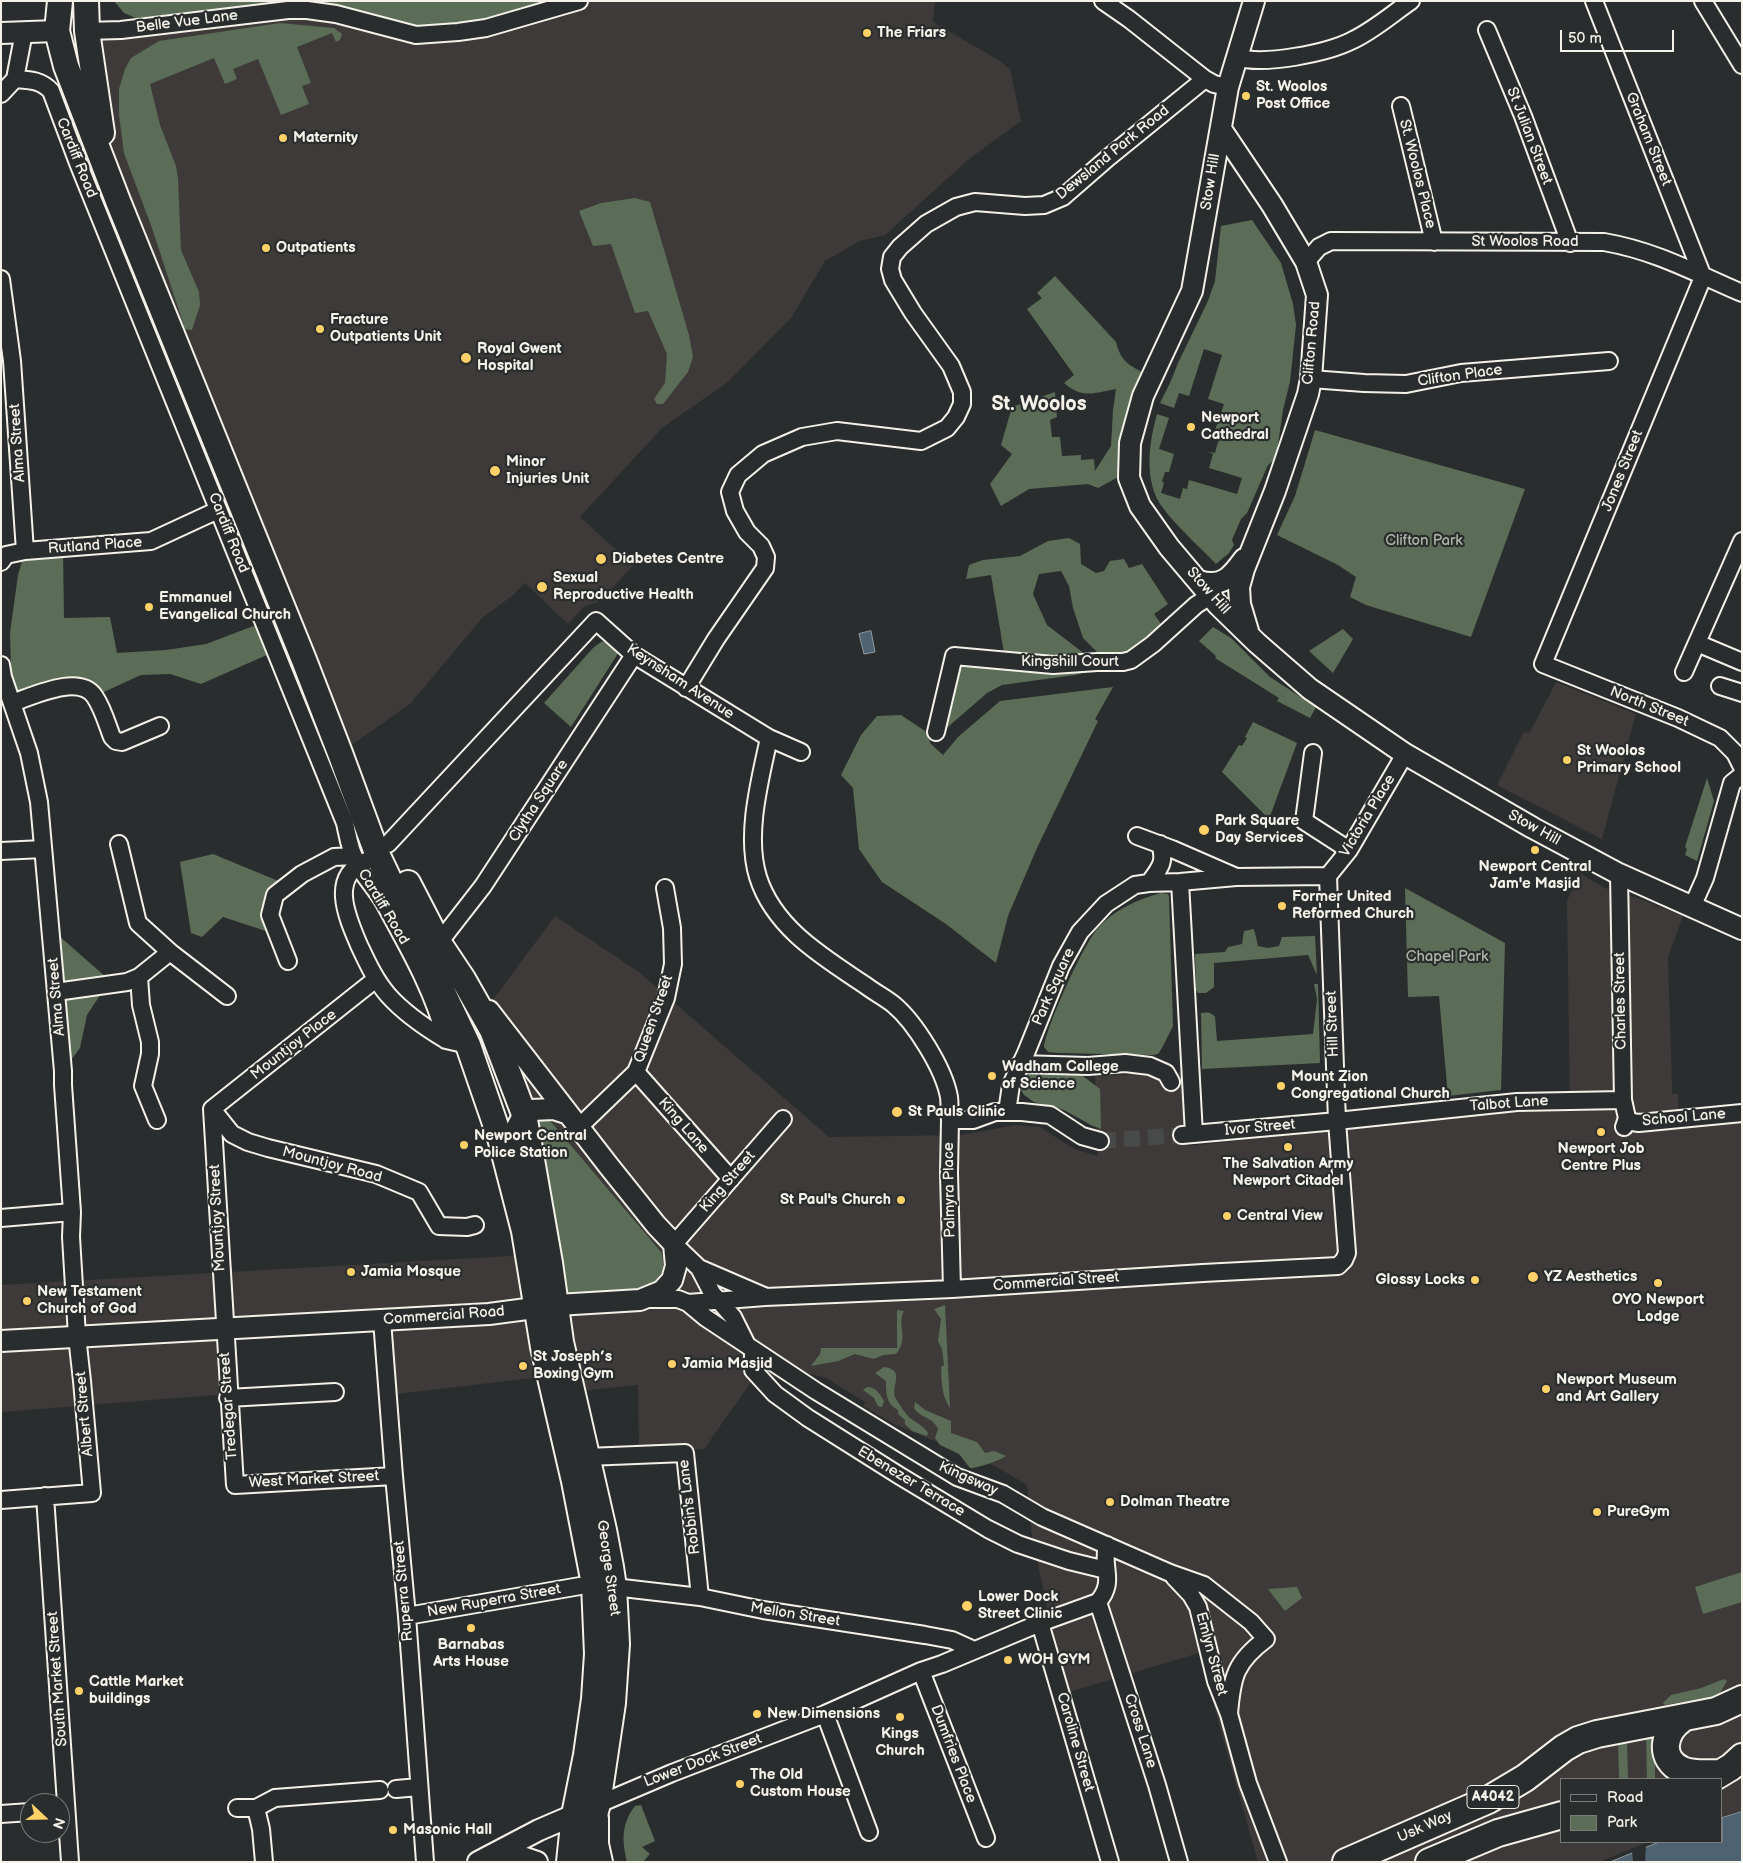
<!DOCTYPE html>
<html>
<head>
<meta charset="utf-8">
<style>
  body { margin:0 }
  #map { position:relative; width:1743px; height:1863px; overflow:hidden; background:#2a2d2e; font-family:"Balsamiq Sans",sans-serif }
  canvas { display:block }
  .frame { position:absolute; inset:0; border:2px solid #f4f1e8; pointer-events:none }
  .legend { position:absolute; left:1560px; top:1778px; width:162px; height:65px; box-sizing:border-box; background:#2a2d2e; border:1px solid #7b7b78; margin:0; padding:6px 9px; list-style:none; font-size:15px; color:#f4f1e8 }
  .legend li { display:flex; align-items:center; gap:10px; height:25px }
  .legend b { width:25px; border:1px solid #7b7b78 }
  .north { position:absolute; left:20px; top:1793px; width:50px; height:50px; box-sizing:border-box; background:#2a2d2e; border:1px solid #7b7b78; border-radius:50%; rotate:111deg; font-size:14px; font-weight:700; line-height:20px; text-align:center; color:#f4f1e8 }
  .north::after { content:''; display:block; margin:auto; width:18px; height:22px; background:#ffd166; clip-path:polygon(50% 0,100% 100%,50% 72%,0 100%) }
  .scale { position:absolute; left:1560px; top:30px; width:114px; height:22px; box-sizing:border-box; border:2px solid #f4f1e8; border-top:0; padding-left:6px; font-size:15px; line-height:18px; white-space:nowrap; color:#f4f1e8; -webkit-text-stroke:4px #2a2d2e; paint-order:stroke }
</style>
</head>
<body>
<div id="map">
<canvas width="1743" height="1863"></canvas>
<div class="frame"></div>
<ul class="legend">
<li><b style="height:6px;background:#2a2d2e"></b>Road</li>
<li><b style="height:14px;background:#5b6d57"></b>Park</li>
</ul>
<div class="north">N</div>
<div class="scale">50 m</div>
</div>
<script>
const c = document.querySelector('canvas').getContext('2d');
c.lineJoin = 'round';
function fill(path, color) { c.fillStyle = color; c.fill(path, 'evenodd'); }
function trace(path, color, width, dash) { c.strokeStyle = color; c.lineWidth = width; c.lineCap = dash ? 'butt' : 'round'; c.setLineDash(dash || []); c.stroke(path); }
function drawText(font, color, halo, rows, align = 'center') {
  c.font = font + ' "Balsamiq Sans",sans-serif'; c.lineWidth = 4.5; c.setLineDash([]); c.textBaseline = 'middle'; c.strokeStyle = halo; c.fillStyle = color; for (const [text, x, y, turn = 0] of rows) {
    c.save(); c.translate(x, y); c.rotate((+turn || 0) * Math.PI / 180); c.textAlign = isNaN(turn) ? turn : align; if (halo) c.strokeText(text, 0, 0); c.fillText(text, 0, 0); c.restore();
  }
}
const built = new Path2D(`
  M576,1H935L933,22L1000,61L1010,69L1021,121L969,159L885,235L860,241L825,261L791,318L728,382L662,428L580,517L633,565L601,601L585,606L568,624L525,583L512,596L483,617L410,704L340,753L118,201L87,31L288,10L416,35Z
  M1556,682L1636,714L1602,839L1497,785L1523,733L1530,732Z
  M1581,874L1605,888L1643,900L1683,916L1668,957L1672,1086V1094H1678L1679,1122L1742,1115V1811L1722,1817V1779H1562V1842H1648L1599,1862H1258L1199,1653L1066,1693L1032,1537L1027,1485L993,1465L896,1425L863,1406L865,1402L826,1378L815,1375L802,1373L752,1381L704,1449L639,1455L638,1385L579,1391L487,1008L555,916L639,972L829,1137L961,1135L1016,1125L1040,1127L1074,1149L1098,1156L1095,1076L1181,1072L1188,1146L1515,1111L1570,1110L1567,900Z
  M528,1255L549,1376L388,1395L382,1320L224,1328L228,1394L1,1412V1285Z`);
const green = new Path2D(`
  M114,1H547L489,22L420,28L293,3L244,6L136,18L124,13Z
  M280,23L334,28L342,34L340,40L336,42L332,33L297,47L311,83L302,86L309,104L281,115L258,59L233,69L237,79L225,84L214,58L150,84L160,125L176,166L178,178L181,250L199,292L200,305L192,330L185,329L152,228L124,153L119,115V89L125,69L131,58L159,41Z
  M635,198L650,202L689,335L693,357L688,372L663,404H657L654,399L665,383L667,354L648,311L635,313L611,244L593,246L579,211L601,203Z
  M1252,220L1281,263L1293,304L1296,325L1290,382L1283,410L1276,458L1268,465L1247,513L1241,519L1232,540L1234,545L1229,553L1216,564C1199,546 1178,528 1163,508C1143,482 1149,443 1157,414L1169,418L1159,449L1174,454L1169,472H1165L1162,481L1164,483L1161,493L1180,499L1183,488L1187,489L1189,480L1237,494L1242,478L1209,468L1213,454L1208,452L1215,453L1219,438L1213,436L1224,404L1208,399L1222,355L1204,349L1189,396L1179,393L1174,408L1160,403L1170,383L1178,363L1208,301L1215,281L1221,226Z
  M1055,276L1116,342C1121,361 1127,364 1144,373L1122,475L1098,488L1088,484L1029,489L1001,506L990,484L1012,454L1001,445L1012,407L1055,392L1057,417L1050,420L1052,437H1060L1062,456L1081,455V460L1094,459L1095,471L1111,446L1113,410L1116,389C1094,393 1082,399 1064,383L1074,375L1027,309L1042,298L1037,293Z
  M1315,430L1525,489L1471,637L1366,605L1350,597L1356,577L1338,565L1277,535L1295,496Z
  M1069,538L1080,544L1081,564L1096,573L1104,571L1110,561L1124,559L1129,568L1142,564L1168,604L1154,614L1166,631L1142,652L1102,657L1083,638L1073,608L1069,586L1061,571L1039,574L1033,594L1047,625L1086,655H1036L1004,653L991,575L966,579L969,565L983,560L1020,556L1048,541Z
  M63,549L64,618L110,617L117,653L166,650L206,644L264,622L276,651L201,684L170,674L141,675L95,696L89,690L12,703L10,633L18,575L25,551Z
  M1213,627L1231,638L1270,677L1316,707L1310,718L1277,701L1279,698L1215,658L1216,656L1199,641Z
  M1343,629L1353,639L1333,673L1309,651Z
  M607,641L617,649V655L571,727L544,703L593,648L601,642Z
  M966,663L1090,671L1075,675L1002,685L987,693L941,733L958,671Z
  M1113,687L1095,719L1098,721L1037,848L1008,916L996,963L946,924L882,882L859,849L853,788L841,775L861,735L877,716L901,715L925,731L931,744L943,755L958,737L1000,701Z
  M1253,722L1297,743L1269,819L1222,772L1239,745L1242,746L1247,738L1245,737Z
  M1707,778L1714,801L1697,861L1685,855L1687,849L1685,847Z
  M213,854L288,885L275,895L278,935L223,917L202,937L191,933L180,862Z
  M1405,888L1505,943L1501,1090L1448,1096L1439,996L1408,997Z
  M1161,893L1168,894L1169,897L1173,1026L1162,1048L1158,1054L1153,1055L1059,1053L1048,1052L1044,1047C1047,1025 1083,945 1098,928C1114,910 1138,899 1161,893Z
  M50,928L115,985L106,986L87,1015L80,1048L63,1071Z
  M1254,929L1258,946L1268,948L1279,946L1282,937L1315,936L1317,975L1308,955L1214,963V987L1206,993H1198L1196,990L1195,954L1225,952L1228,947L1242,944L1244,931Z
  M1314,984H1318L1320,1063L1202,1069L1201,1013C1207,1012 1211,1012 1215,1017L1217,1041L1313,1034L1317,999Z
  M1031,1070L1071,1072L1083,1076L1100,1089L1101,1129L1091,1125L1064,1110L1034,1102L1024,1095L1020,1088L1025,1078Z
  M531,1116L544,1118L551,1122L661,1252C668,1273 658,1281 641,1291L565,1295Z
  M945,1305L950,1408C941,1393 942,1384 941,1367L944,1365L942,1349L938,1341L941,1319L934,1309Z
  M897,1310L904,1311C896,1326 910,1337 896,1354L883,1355L874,1359L855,1354L838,1361L811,1366L820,1354L821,1348H897Z
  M884,1367C907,1370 889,1387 896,1399C898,1402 907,1416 910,1418C916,1423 924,1426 928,1433L927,1436L912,1431L905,1424V1420L898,1414V1410C886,1404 886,1393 886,1381L875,1373Z
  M867,1387C876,1387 880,1394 884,1401L882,1407L878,1406L874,1398L863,1390Z
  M915,1402L925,1410L951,1421V1433L977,1442L985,1453L994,1451L1006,1456C1001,1460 975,1469 970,1468L959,1454L940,1445L935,1438L938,1429C933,1417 920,1418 914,1408Z
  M1742,1572V1602L1703,1614L1695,1587Z
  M1297,1587L1302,1598L1285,1611L1268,1589Z
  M1724,1679L1727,1681L1720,1693L1716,1696L1665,1705L1663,1703L1671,1695L1701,1688Z
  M1655,1735V1779H1647L1646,1736Z
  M1618,1740H1627L1628,1779H1619Z
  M641,1805L655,1841L642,1847L650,1854L643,1862H627C622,1841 621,1824 635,1806Z`);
const water = new Path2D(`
  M871,631L875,652L864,654L859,634Z
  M1742,1812V1862H1610L1659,1842H1722V1818Z`);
const pier = new Path2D(`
  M1646,1844L1645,1862H1633L1632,1850Z`);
const minorTunnel = new Path2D(`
  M1100,1141L1182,1135`);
const minor = new Path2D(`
  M1103,1L1129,19L1205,79L1214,84L1228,87
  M1594,1L1703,277L1543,664L1678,718L1720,738L1735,753L1742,767
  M1703,1L1742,65
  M1487,30L1523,116L1570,243
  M87,31L121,30L288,10H307L336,14L416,35L458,32L486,28L579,1
  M1237,57C1263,66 1328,53 1353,40C1374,30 1392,14 1411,1
  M15,79C30,80 41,80 51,91L78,163L345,823C348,837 350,851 357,864C364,876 375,888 383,901C407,945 434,991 446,1040L468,1045
  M1,94L15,79L24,32
  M1401,106L1434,242
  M1306,262L1319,247L1331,241L1604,242C1656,251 1695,273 1742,293
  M1,279L12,361L25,551L6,555L1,562
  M1311,379L1364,383L1406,384L1461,373L1609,361
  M25,551L151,541L218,510
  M1697,643L1742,662
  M1,665L3,677L29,753L39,802L63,1071V1085L72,1212L71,1237L77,1336L82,1381L92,1493L1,1500
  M1684,672L1742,541
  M1720,686L1742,693
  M686,688L716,639L765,568L766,557L761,546L747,532L735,511L730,492L738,475L763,454L802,437L837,431L921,441L947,428L956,417L962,404V392L951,366L913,313L893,280L890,269L892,257L900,247L926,224L956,207L975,202L1025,206L1044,205L1063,197L1109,157L1205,79
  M12,703C33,696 80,673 95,697C103,709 107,724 112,737L116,741L122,742L160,726
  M936,732L954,656L1053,665L1097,662H1123L1131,660L1153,644L1196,605L1210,596
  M769,738L801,752
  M1313,753L1304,821L1349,850
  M1137,836L1172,849L1234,876
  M388,844L596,621L634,655L769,738C760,780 745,835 758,877C774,928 823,957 865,985C874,992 884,997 893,1004C915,1022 944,1069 949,1097C950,1104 949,1112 950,1120
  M1,851L43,849
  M366,861C329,877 347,917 359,945C367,962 375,980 388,995C404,1013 426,1028 446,1040
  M1619,874L1623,1100L1627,1118L1624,1127
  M1328,876L1349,850L1405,754
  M1180,882L1194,1134
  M1149,883C1160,868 1166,862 1160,844
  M1692,907L1705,878L1732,783L1742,775
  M434,949L483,886L634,655
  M170,952L227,996
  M288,961L270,915L275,895L302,874L334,857L354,856
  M139,977L141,1005L150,1042V1054L143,1086L157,1120
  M56,992L127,982L139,977L170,952L138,923L119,844
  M1020,1064L1088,1066L1125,1063L1150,1066L1166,1073L1171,1082
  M636,1072L731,1179
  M212,1109L235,1485L394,1476
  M212,1109L232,1134L248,1142L268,1148L376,1174L419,1192L439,1226L467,1227L475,1225
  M212,1109L376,979
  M1007,1112L1011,1085L1026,1053L1061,966L1080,932L1106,904L1135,885L1149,883L1180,882L1236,877L1328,876
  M1627,1118L1632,1122L1639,1123L1742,1113
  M579,1127L636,1072L666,998L673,964L672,928L665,888
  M1182,1135L1337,1121L1517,1102L1623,1100
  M1,1218L72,1212
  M699,1268L764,1296
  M952,1289L949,1173L950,1120H973L995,1112H1022L1050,1115L1082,1136L1100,1141
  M647,1299H678L688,1303L706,1318L816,1391L957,1477L1003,1494L1042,1517L1170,1573L1204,1585L1251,1622L1266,1639C1235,1662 1232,1677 1229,1714
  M688,1303L765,1297L952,1289L1203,1273L1338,1266L1344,1260L1347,1253L1337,1121L1328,876
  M382,1320L394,1476L407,1616L425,1862
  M746,1343L733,1317L712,1293L699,1268L674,1244L783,1119
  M753,1350V1370L775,1394L808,1418L900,1476L988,1529L1018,1544L1069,1561L1106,1570
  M228,1398L335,1392
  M587,1457L685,1453L700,1597
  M45,1496L70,1862
  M1174,1577L1191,1595L1198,1607L1216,1681L1229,1714L1248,1783L1278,1862
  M614,1587L700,1597L763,1610L925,1635L952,1640L974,1650
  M1098,1602L1157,1785L1179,1862
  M407,1616L580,1586
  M1040,1623L1110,1862
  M921,1671L986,1838
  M825,1714L869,1832
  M396,1789L419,1787
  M592,1807L672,1773L825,1714L921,1671L942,1664L1040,1623L1098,1602C1116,1581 1101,1568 1107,1545
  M237,1808H256L261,1829L264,1862
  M256,1808L275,1798L380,1790
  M1,1814L30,1812`);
const tertiary = new Path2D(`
  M1254,1L1228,87L1192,291L1143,396L1130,443L1129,478L1140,506L1169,547L1218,605L1257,643L1310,689L1405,754L1533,828L1619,874L1742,929
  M1,33L57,31
  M1221,129L1272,205L1306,262L1317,295L1311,379L1308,394L1275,491L1244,569L1239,587L1240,604L1248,631
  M1199,581C1222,588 1231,577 1244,559
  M520,1189L516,1129L524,1114L531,1110L554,1109L566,1113
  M1,1341L489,1314L557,1305L640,1300L662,1291L672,1280L676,1266L674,1244L656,1225L608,1165L489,1011
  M598,1818V1844L602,1862
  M501,1850L537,1862
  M478,1862L539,1830L574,1815`);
const secondary = new Path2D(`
  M60,1L57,31L66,66L118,201L304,660L340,753L378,856L468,1045L500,1138L524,1231L543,1347L574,1481L594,1584L597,1654L594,1699L586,1755L574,1815L569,1862
  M86,1L87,31L102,133
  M408,883L439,943L463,979L492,1030L524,1114L550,1263L561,1342L604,1530L611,1567L614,1587L617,1644L613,1703L598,1804L581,1862`);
const primary = new Path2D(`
  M1682,1719C1663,1732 1658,1759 1682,1770C1694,1775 1709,1773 1721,1773
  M1711,1779L1731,1767L1742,1757
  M1346,1862L1488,1800L1525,1778L1564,1748L1578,1740L1597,1734L1716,1711L1742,1699
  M1429,1862L1498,1833L1562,1815`);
const markers = [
  [867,33,5,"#ffd166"],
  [1246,96,5,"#ffd166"],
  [283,138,5,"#ffd166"],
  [266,248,5,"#ffd166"],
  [320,329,5,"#ffd166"],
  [466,358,6,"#ffd166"],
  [1191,427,5,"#ffd166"],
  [495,471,6,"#ffd166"],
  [601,559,6,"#ffd166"],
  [542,587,6,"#ffd166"],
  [149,607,5,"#ffd166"],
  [1567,760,5,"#ffd166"],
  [1204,830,6,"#ffd166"],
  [1535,850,5,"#ffd166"],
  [1282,906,5,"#ffd166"],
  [992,1076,5,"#ffd166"],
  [1281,1086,5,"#ffd166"],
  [897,1112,6,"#ffd166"],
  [1601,1132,5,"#ffd166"],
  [464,1145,5,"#ffd166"],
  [1288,1147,5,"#ffd166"],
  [901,1200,5,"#ffd166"],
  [1227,1216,5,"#ffd166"],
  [351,1272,5,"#ffd166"],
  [1533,1277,6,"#ffd166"],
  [1475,1280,5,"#ffd166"],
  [1658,1283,5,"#ffd166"],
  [27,1301,5,"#ffd166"],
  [672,1364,5,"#ffd166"],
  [523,1366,5,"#ffd166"],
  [1546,1389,5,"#ffd166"],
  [1110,1502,5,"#ffd166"],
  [1597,1512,5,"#ffd166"],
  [967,1606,6,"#ffd166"],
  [471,1628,5,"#ffd166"],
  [1008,1660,5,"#ffd166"],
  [79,1691,5,"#ffd166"],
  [757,1714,5,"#ffd166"],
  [900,1717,5,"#ffd166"],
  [740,1784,5,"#ffd166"],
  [393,1830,5,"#ffd166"]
];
const shields = [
  [1493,1797,52]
];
const shieldNames = [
  ["A4042",1493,1797]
];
const streetNames = [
  ["Belle Vue Lane",187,22,-7],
  ["St Julian Street",1529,136,69],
  ["Graham Street",1648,139,68],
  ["Dewsland Park Road",1113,153,-39],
  ["Cardiff Road",76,158,68],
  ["St. Woolos Place",1417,174,76],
  ["Stow Hill",1211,182,-81],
  ["St Woolos Road",1525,242],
  ["Clifton Road",1312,343,-85],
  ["Clifton Place",1460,376,-8],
  ["Alma Street",18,443,-94],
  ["Jones Street",1623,471,-68],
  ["Cardiff Road",228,533,68],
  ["Rutland Place",95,546,-4],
  ["Stow Hill",1208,591,48],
  ["Kingshill Court",1070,662],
  ["Keynsham Avenue",680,682,33],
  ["North Street",1649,707,22],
  ["Clytha Square",539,801,-57],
  ["Victoria Place",1368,816,-59],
  ["Stow Hill",1534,828,29],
  ["Cardiff Road",383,907,59],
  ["Park Square",1054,987,-66],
  ["Alma Street",57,997,-95],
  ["Charles Street",1621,1001,-91],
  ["Queen Street",654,1019,-71],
  ["Hill Street",1333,1024,-92],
  ["Mountjoy Place",294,1045,-38],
  ["Talbot Lane",1509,1104,-4],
  ["School Lane",1684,1118,-5],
  ["King Lane",683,1126,49],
  ["Ivor Street",1260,1128,-5],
  ["Mountjoy Road",332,1165,15],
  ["King Street",728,1182,-49],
  ["Palmyra Place",950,1190,-91],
  ["Mountjoy Street",218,1218,-93],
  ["Commercial Street",1056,1282,-4],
  ["Commercial Road",444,1316,-4],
  ["Tredegar Street",229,1406,-94],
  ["Albert Street",85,1414,-95],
  ["Kingsway",968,1479,24],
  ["West Market Street",314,1480,-3],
  ["Ebenezer Terrace",911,1482,31],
  ["Robbin's Lane",690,1507,-97],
  ["George Street",608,1568,82],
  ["Ruperra Street",404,1591,-95],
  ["New Ruperra Street",494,1601,-10],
  ["Mellon Street",795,1615,9],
  ["Emlyn Street",1211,1654,75],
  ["South Market Street",58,1679,-94],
  ["Cross Lane",1140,1731,72],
  ["Caroline Street",1075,1742,74],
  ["Dumfries Place",953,1754,69],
  ["Lower Dock Street",703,1761,-21],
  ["Usk Way",1425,1827,-24]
];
const poiNames = [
  ["The Friars",877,33],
  ["St. Woolos",1256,87],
  ["Post Office",1256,104],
  ["Maternity",293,138],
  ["Outpatients",276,248],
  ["Fracture",330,320],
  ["Outpatients Unit",330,337],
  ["Royal Gwent",477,349],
  ["Hospital",477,366],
  ["Newport",1201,418],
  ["Cathedral",1201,435],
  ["Minor",506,462],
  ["Injuries Unit",506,479],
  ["Diabetes Centre",612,559],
  ["Sexual",553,578],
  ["Reproductive Health",553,595],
  ["Emmanuel",159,598],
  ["Evangelical Church",159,615],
  ["St Woolos",1577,751],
  ["Primary School",1577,768],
  ["Park Square",1215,821],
  ["Day Services",1215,838],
  ["Newport Central",1535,867,"center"],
  ["Jam'e Masjid",1535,884,"center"],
  ["Former United",1292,897],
  ["Reformed Church",1292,914],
  ["Wadham College",1002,1067],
  ["of Science",1002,1084],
  ["Mount Zion",1291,1077],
  ["Congregational Church",1291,1094],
  ["St Pauls Clinic",908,1112],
  ["Newport Central",474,1136],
  ["Police Station",474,1153],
  ["Newport Job",1601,1149,"center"],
  ["Centre Plus",1601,1166,"center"],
  ["The Salvation Army",1288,1164,"center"],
  ["Newport Citadel",1288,1181,"center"],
  ["St Paul's Church",891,1200,"right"],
  ["Central View",1237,1216],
  ["Jamia Mosque",361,1272],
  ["YZ Aesthetics",1544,1277],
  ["Glossy Locks",1465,1280,"right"],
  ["New Testament",37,1292],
  ["Church of God",37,1309],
  ["OYO Newport",1658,1300,"center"],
  ["Lodge",1658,1317,"center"],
  ["St Joseph’s",533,1357],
  ["Boxing Gym",533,1374],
  ["Jamia Masjid",682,1364],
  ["Newport Museum",1556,1380],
  ["and Art Gallery",1556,1397],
  ["Dolman Theatre",1120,1502],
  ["PureGym",1607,1512],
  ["Lower Dock",978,1597],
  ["Street Clinic",978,1614],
  ["Barnabas",471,1645,"center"],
  ["Arts House",471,1662,"center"],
  ["WOH GYM",1018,1660],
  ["Cattle Market",89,1682],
  ["buildings",89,1699],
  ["New Dimensions",767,1714],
  ["Kings",900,1734,"center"],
  ["Church",900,1751,"center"],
  ["The Old",750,1775],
  ["Custom House",750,1792],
  ["Masonic Hall",403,1830]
];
const parkNames = [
  ["Clifton Park",1424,541],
  ["Chapel Park",1447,957]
];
const districtNames = [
  ["St. Woolos",1039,405]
];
fill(built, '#3d3a39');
fill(green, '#5b6d57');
fill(water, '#4e6271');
trace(water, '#909ba1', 1);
fill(pier, '#2a2d2e');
trace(minorTunnel, '#484a4a', 16, [16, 8]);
trace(minor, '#f4f1e8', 20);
trace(tertiary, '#f4f1e8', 24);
trace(secondary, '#f4f1e8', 28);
trace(primary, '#f4f1e8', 30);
trace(minor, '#2a2d2e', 16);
trace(tertiary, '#2a2d2e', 20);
trace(secondary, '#2a2d2e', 24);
trace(primary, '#2a2d2e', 26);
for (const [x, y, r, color] of markers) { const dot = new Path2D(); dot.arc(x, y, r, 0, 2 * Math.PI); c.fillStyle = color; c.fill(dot); trace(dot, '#2a2d2e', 2); }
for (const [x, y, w] of shields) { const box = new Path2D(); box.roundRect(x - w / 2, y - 11.5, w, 23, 4); c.fillStyle = '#2a2d2e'; c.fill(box); trace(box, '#f4f1e8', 1); }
drawText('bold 14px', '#f4f1e8', null, shieldNames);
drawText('15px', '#f4f1e8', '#2a2d2e', streetNames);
drawText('bold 15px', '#f4f1e8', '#2a2d2e', poiNames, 'left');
drawText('15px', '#afb6a7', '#2a2d2e', parkNames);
drawText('bold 20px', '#f4f1e8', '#2a2d2e', districtNames);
</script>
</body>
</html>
